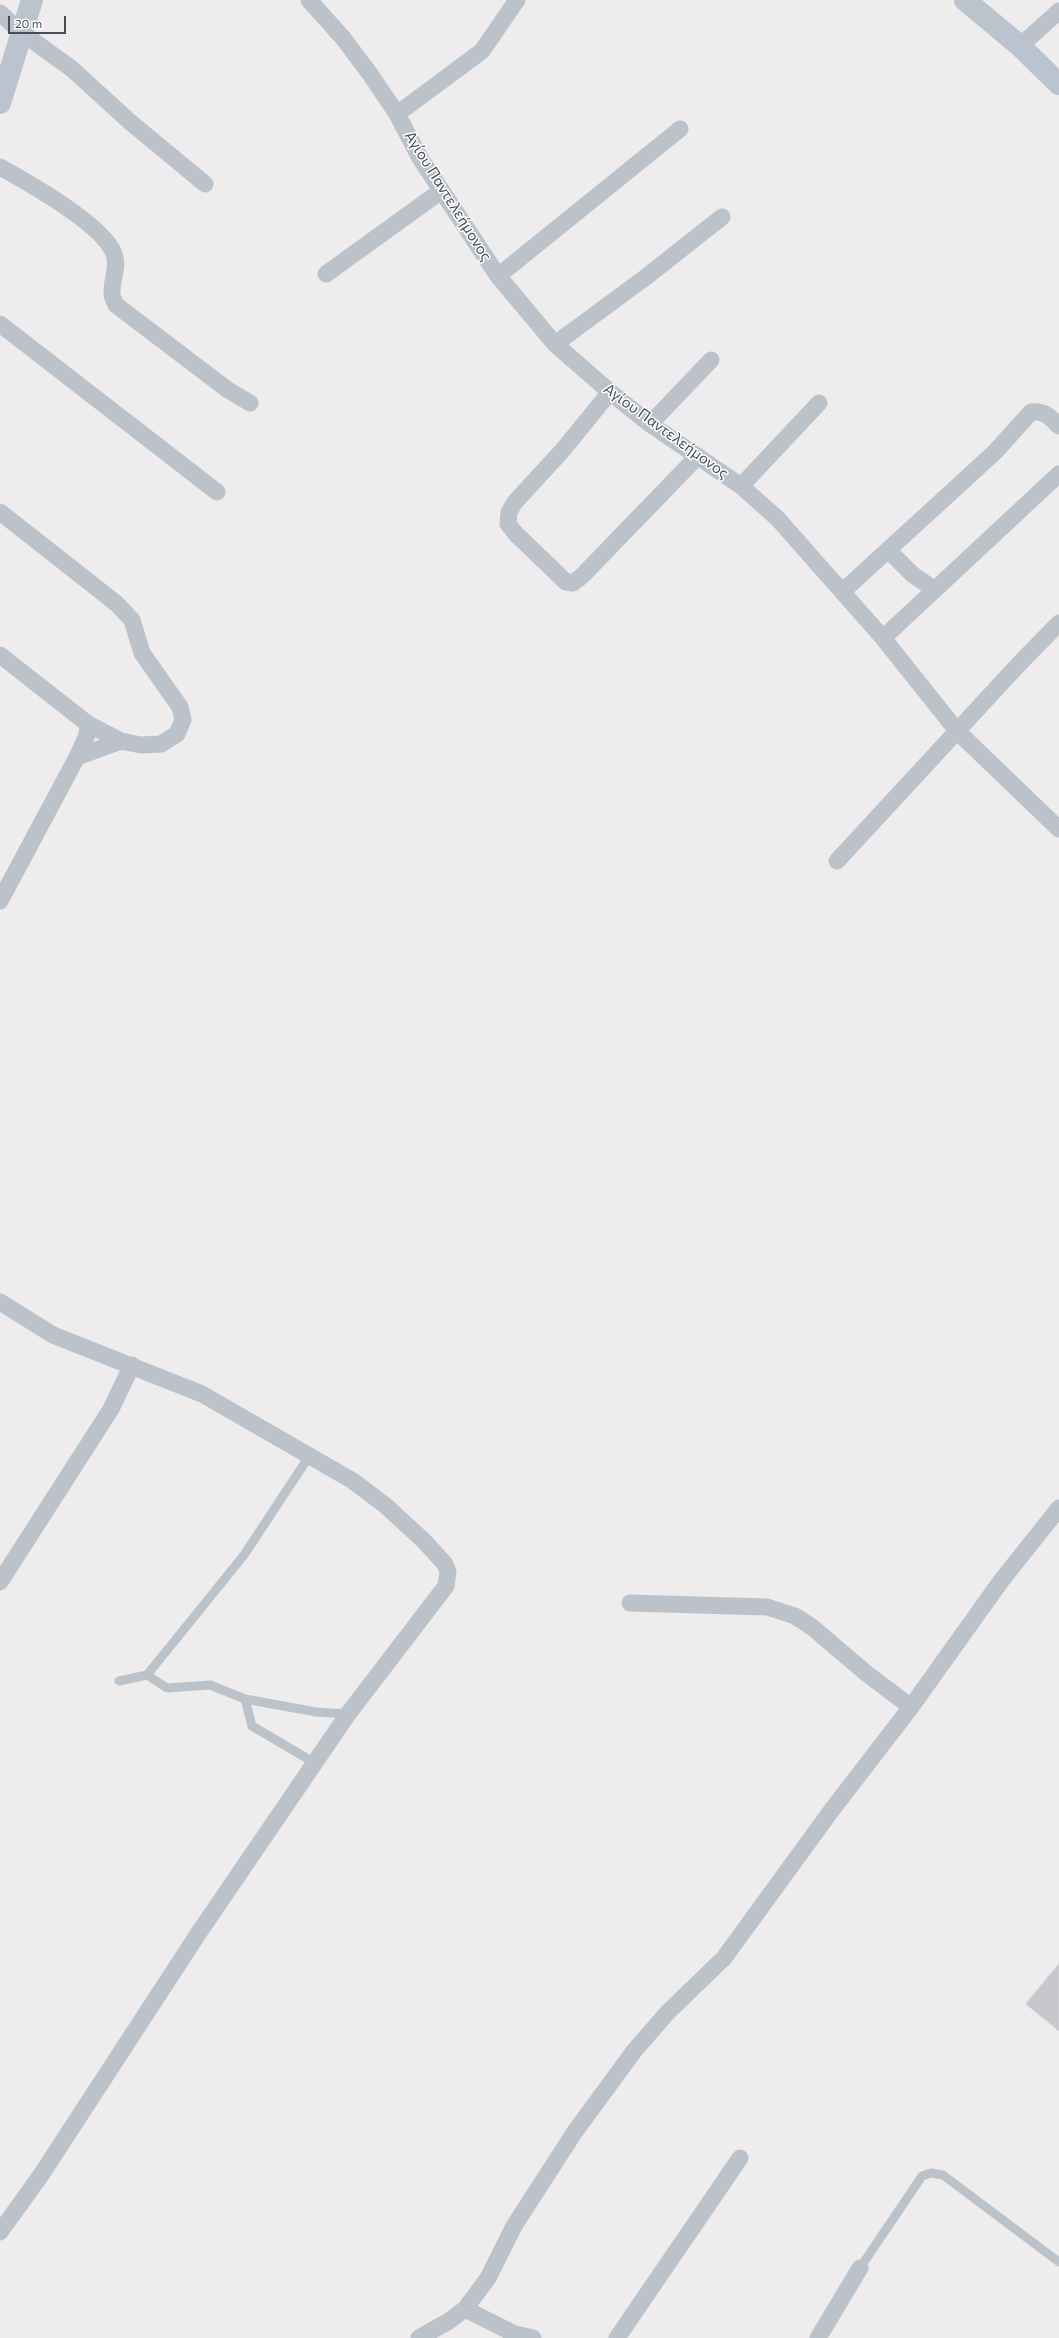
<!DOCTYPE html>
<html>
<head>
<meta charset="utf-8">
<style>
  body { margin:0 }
  #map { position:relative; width:1059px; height:2338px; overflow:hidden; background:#eeecec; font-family:Commissioner,sans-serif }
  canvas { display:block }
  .scale { position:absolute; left:8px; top:16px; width:58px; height:18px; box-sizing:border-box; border:2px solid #464e57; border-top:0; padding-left:5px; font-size:12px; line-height:14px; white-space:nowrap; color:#464e57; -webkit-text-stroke:3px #fff; paint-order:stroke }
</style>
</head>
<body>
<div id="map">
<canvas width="1059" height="2338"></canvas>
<div class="scale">20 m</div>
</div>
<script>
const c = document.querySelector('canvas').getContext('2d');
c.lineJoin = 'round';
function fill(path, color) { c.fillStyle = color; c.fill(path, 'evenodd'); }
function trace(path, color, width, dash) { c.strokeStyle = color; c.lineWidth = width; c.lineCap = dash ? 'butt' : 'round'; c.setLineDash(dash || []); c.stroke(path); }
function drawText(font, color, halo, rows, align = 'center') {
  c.font = font + ' Commissioner,sans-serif'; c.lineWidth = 3; c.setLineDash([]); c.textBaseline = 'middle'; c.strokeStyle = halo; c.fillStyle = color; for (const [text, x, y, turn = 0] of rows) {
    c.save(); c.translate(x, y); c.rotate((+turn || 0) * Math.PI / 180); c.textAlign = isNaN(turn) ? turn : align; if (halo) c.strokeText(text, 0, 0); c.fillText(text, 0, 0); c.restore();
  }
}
const building = new Path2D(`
  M1059,1964V2031L1026,2004Z`);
const lane = new Path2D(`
  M147,1675L167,1688L210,1685L245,1699L316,1712L348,1714
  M119,1681L147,1675L244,1555L310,1455
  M245,1699L252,1726L315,1763
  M860,2268L922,2176L931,2173L943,2175L1059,2262`);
const street = new Path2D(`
  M309,0L343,38L370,74L397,114L420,158L498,276L555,344L610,392L650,424L741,486L778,519L883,638L958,732L1059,829
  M0,13L21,32L72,69L129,121L205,184
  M1020,46L1059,11
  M397,114L482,51L517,0
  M0,167C27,182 104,225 114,254C119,268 111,280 112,294C112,297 115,302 116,305L228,390L250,403
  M326,274L441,191
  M498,276L680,129
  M0,324L217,492
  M555,344L646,277L722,217
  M610,392L562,451L515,502L509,512L508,524L516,534L566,582L573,583L582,576L698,456
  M650,424L711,360
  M741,486L819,403
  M0,512L117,604L132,620L142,653L180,707L183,720L177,734L161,744L141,745L121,741L88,724
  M889,551L912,574L935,590
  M842,592L995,452L1031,412C1044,410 1050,417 1059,426
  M883,638L1059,474
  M0,655L88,724L87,735L77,757L0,901
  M77,757L121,741
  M837,861L1019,664L1059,623
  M0,1302L53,1335L202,1394L353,1481L386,1506L424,1541L445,1564L448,1572L446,1586L348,1714L198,1934L41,2175L0,2232
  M0,1582L111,1409L132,1365
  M630,1603L767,1607L795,1616L812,1627L866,1673L911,1707
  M465,2309L515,2334L533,2338
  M419,2338L449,2321L465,2309L488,2278L514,2226L574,2133L634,2051L668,2012L724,1958L831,1811L911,1707L1001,1581L1059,1508
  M617,2338L740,2158
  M818,2338L860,2268`);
const secondary = new Path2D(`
  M965,0L1020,46L1059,84
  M0,103L32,0`);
const streetNames = [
  ["Αγίου Παντελεήμονος",448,196,58],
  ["Αγίου Παντελεήμονος",666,431,36]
];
fill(building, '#c7c8ce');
trace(building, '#d0d2d7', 1);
trace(lane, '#bcc2ca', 9);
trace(street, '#bcc2ca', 17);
trace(secondary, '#bbc3ce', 22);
drawText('15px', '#464e57', '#fff', streetNames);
</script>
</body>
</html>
